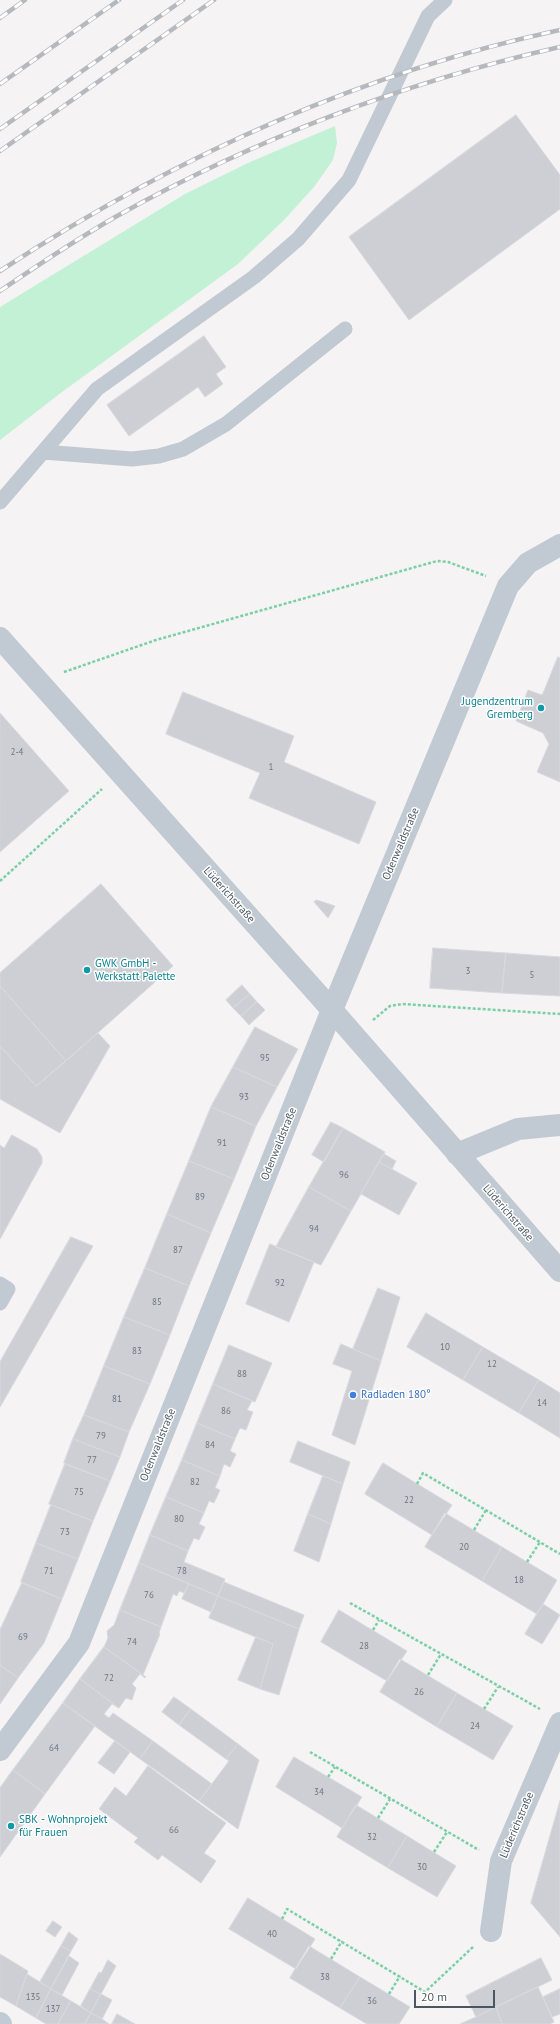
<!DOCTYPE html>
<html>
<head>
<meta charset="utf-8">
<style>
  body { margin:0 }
  #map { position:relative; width:560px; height:2024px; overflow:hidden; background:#f5f3f3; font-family:"PT Sans",sans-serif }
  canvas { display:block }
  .scale { position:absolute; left:414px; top:1990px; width:81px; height:18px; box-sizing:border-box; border:2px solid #4a5661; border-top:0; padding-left:5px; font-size:12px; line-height:14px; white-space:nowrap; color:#4a5661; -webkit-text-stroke:3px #fff; paint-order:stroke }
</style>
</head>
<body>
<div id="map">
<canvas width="560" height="2024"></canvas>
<div class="scale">20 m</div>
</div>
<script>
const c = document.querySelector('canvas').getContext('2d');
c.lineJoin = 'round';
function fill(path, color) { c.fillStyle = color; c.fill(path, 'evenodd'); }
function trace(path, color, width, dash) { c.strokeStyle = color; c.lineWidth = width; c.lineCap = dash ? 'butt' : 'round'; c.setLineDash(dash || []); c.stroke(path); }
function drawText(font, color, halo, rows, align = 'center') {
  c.font = font + ' "PT Sans",sans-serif'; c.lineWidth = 3; c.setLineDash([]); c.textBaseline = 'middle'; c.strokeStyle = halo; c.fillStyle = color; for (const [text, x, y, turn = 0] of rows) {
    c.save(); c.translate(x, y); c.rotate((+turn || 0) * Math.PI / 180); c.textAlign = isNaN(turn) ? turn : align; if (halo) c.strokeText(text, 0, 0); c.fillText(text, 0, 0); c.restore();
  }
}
const green = new Path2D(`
  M335,126L337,143L333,160L314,187L284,220L238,264L62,392L0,440V307L185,194L250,162Z`);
const building = new Path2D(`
  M516,115L560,175V209L409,320L349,237Z
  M204,336L226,367L216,374L223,384L205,397L198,387L129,436L107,405Z
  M558,657L560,658V782L537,772L549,744L543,733L516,721L528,690L542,695Z
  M183,692L294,736L284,762L376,802L359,844L249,798L260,773L166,734Z
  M0,713L69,791L0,852Z
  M101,884L173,966L66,1061L0,986V973Z
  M317,900L335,906L328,918L314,902Z
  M433,948L506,953L502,993L430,988Z
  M506,953L560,957V996L502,993Z
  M242,985L250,994L233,1008L226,1000Z
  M0,986L66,1061L36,1086L0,1046Z
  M250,994L257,1002L241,1016L233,1008Z
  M257,1002L265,1010L249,1025L241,1016Z
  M255,1027L298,1049L277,1087L233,1067Z
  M98,1033L110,1046L60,1133L0,1099V1046L36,1086Z
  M233,1067L277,1087L256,1126L211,1107Z
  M211,1107L256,1126L234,1179L189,1161Z
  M331,1122L343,1128L324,1162L312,1155Z
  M343,1128L385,1152L351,1211L309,1187Z
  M12,1135L37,1149L42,1157V1163L0,1239V1145L4,1148Z
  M384,1154L396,1161L392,1169L379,1162Z
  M189,1161L234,1179L211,1233L167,1214Z
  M379,1162L417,1183L399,1215L361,1194Z
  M309,1187L351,1211L321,1265L276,1247Z
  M167,1214L211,1233L189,1286L145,1268Z
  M71,1237L93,1246L0,1407V1362Z
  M270,1244L314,1262L289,1322L246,1304Z
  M145,1268L189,1286L170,1335L124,1317Z
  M378,1288L400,1297L381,1361L353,1349Z
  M426,1313L483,1347L463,1380L407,1347Z
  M124,1317L170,1335L150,1384L104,1366Z
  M341,1344L381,1361L355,1445L332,1435L352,1371L333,1364Z
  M229,1345L272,1363L255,1402L213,1384Z
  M483,1347L539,1380L519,1413L463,1380Z
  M104,1366L150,1384L129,1432L84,1415Z
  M539,1380L560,1393V1438L519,1413Z
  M213,1384L252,1401L247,1410L253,1412L246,1430L240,1428L235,1439L197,1423Z
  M84,1415L129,1432L120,1457L73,1439Z
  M197,1423L235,1439L230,1451L236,1454L230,1467L224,1464L220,1476L182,1460Z
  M73,1439L120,1457L110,1481L64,1463Z
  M298,1441L350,1462L343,1484L290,1462Z
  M182,1460L220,1476L215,1488L220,1490L214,1503L209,1501L204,1513L166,1497Z
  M383,1463L452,1505L432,1535L365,1494Z
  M65,1464L110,1481L93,1521L49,1504Z
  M323,1476L343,1484L331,1524L308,1514Z
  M166,1497L204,1513L199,1524L205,1527L199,1540L194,1538L188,1551L150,1535Z
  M51,1505L93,1521L78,1559L36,1543Z
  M445,1513L502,1547L482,1581L425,1547Z
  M308,1514L331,1524L319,1562L294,1551Z
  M150,1535L188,1551L184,1562L225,1579L218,1596L139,1563Z
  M36,1543L78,1559L62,1599L21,1582Z
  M502,1547L557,1580L537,1614L482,1581Z
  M139,1563L189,1584L184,1593L179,1591L177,1596L173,1594L161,1627L120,1610Z
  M224,1582L304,1615L299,1629L218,1596Z
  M22,1583L62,1599L44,1643L18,1678L0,1665V1630Z
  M189,1584L218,1596L211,1612L182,1599Z
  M218,1596L299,1629L279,1695L260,1689L273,1644L209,1618Z
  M543,1604L560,1615L542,1644L525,1634Z
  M120,1610L161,1627L159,1633L160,1634L143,1675L104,1647L108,1638L107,1631L114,1625Z
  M339,1610L407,1651L387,1681L321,1642Z
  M256,1637L273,1644L260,1689L238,1680Z
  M104,1647L146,1677L145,1678L140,1674L132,1684L136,1688L132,1700L126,1698L119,1708L80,1679Z
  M400,1659L457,1693L437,1727L380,1692Z
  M0,1665L18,1678L0,1704Z
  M80,1679L119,1708L112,1704L104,1714L109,1718L113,1713L153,1741L140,1759L63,1703Z
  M457,1693L513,1726L493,1760L437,1727Z
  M174,1697L191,1709L179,1725L162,1712Z
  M63,1703L95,1726L45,1794L13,1770Z
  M191,1709L238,1744L226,1759L179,1725Z
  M115,1741L130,1752L114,1774L98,1763Z
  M153,1741L212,1784L199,1801L140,1759Z
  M238,1744L259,1760L238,1829L199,1801L229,1761L226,1759Z
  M294,1757L362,1797L342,1828L276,1787Z
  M148,1766L226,1823L204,1853L216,1861L201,1883L162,1855L158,1860L134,1842L138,1838L99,1809L115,1787L126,1796Z
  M13,1770L45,1794L0,1857V1788Z
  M560,1801V1937L531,1903Z
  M356,1805L407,1836L388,1868L337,1837Z
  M407,1836L456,1866L437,1897L388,1868Z
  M248,1898L315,1939L296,1969L229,1929Z
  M53,1921L62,1927L55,1937L46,1931Z
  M69,1932L78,1939L71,1951L61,1946Z
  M61,1946L71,1951L51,1989L40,1982Z
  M309,1946L360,1977L340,2008L290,1978Z
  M0,1954L28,1971L16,2006L0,1997Z
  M69,1956L79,1963L62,1995L51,1989Z
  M541,1958L552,1980L476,2017L466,1996Z
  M108,1960L116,1966L101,1994L90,1989L99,1972L101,1973Z
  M27,1974L51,1989L36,2018L16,2006Z
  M360,1977L410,2007L399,2024H367L340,2008Z
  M538,1987L554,2022L550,2024H502L496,2007Z
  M51,1989L71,2001L58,2024H46L36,2018Z
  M90,1989L101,1994L91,2013L81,2006Z
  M560,1989V2014L552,2017L543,1997Z
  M101,1994L112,2000L102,2019L91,2013Z
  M71,2001L91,2013L85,2024H58Z
  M496,2007L502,2024H460L476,2017Z
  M91,2013L102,2019L109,2024H85Z
  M117,2014L135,2024H112Z`);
const path = new Path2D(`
  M64,672L156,640L437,561L448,562L486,576
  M0,881L102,789
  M373,1020L390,1006L402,1004L560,1014
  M417,1484L423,1473L560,1554
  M474,1530L486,1510
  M527,1562L540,1542
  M350,1603L540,1709
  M373,1630L379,1620
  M428,1675L441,1654
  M484,1709L498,1687
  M310,1752L479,1850
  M328,1777L335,1767
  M378,1818L390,1799
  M434,1852L447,1832
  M282,1919L287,1909L425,1992L473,1947
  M331,1959L342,1941
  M389,1994L400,1976`);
const lane = new Path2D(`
  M43,452L132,459L159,456L183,449L226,424L345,329
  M0,502L97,389L254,277L298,239L349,180L428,16L445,0
  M0,1284L8,1289L0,1303`);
const street = new Path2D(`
  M0,638L332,1010L560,1271
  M457,1154L518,1129L560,1125
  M0,1750L79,1643L332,1010L508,586L528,563L560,545
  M491,1931L501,1861L560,1723`);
const secondary = new Path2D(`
  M0,2023L1,2024`);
const rail = new Path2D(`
  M0,18L25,0
  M0,84L119,0
  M0,129L183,0
  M0,151L214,0
  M0,271C171,159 360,73 560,30
  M0,291C38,265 77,239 117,216C255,139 406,82 560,47`);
const markers = [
  [541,708,4,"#0f9aa8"],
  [87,970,4,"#0f9aa8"],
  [353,1395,4,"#3f7fe0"],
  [11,1826,4,"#0f9aa8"]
];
const numberNames = [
  ["2-4",17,752],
  ["1",271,767],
  ["3",468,971],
  ["5",532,975],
  ["95",265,1058],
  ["93",244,1097],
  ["91",222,1143],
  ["96",344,1175],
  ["89",200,1197],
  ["94",314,1229],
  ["87",178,1250],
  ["92",280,1283],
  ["85",157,1302],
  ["10",445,1347],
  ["83",137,1351],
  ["12",492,1364],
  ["88",242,1374],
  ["81",117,1399],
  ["14",542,1403],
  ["86",226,1411],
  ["79",101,1436],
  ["84",210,1445],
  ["77",92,1460],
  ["82",195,1482],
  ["75",79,1492],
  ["22",409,1500],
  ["80",179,1519],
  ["73",65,1532],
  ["20",464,1547],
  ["71",49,1571],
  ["78",182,1571],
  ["18",519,1580],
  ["76",149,1595],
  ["69",23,1637],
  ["74",132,1642],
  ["28",364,1646],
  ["72",109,1678],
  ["26",419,1692],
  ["24",475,1726],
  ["64",54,1748],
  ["34",319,1792],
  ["66",174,1830],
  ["32",372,1837],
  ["30",422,1867],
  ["40",272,1934],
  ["38",325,1977],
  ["135",33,1997],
  ["36",372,2001],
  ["137",53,2009]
];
const cultureNames = [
  ["Jugendzentrum",533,702,"right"],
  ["Gremberg",533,715,"right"],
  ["GWK GmbH -",95,964],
  ["Werkstatt Palette",95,977],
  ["SBK - Wohnprojekt",19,1820],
  ["für Frauen",19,1833]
];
const streetNames = [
  ["Odenwaldstraße",401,844,-67],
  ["Lüderichstraße",229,895,48],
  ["Odenwaldstraße",279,1144,-68],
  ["Lüderichstraße",508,1213,49],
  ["Odenwaldstraße",158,1445,-68],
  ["Lüderichstraße",517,1825,-67]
];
const shopNames = [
  ["Radladen 180°",361,1395]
];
fill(green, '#c3f1d5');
fill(building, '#cdcfd5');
trace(building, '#d7d9de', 1);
trace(path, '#7ad0a6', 2.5, [3, 2]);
trace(lane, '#c1cad2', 15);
trace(street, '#c1cad2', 22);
trace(secondary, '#c1cbd6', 22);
trace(rail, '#b5b8bd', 4.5);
trace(rail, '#fff', 3, [9]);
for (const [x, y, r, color] of markers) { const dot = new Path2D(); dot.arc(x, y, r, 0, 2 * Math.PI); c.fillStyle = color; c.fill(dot); trace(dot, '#fff', 1.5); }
drawText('9px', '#6b747e', null, numberNames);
drawText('11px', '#0d838f', '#fff', cultureNames, 'left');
drawText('11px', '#4a5661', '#fff', streetNames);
drawText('11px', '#366cbe', '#fff', shopNames, 'left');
</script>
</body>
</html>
